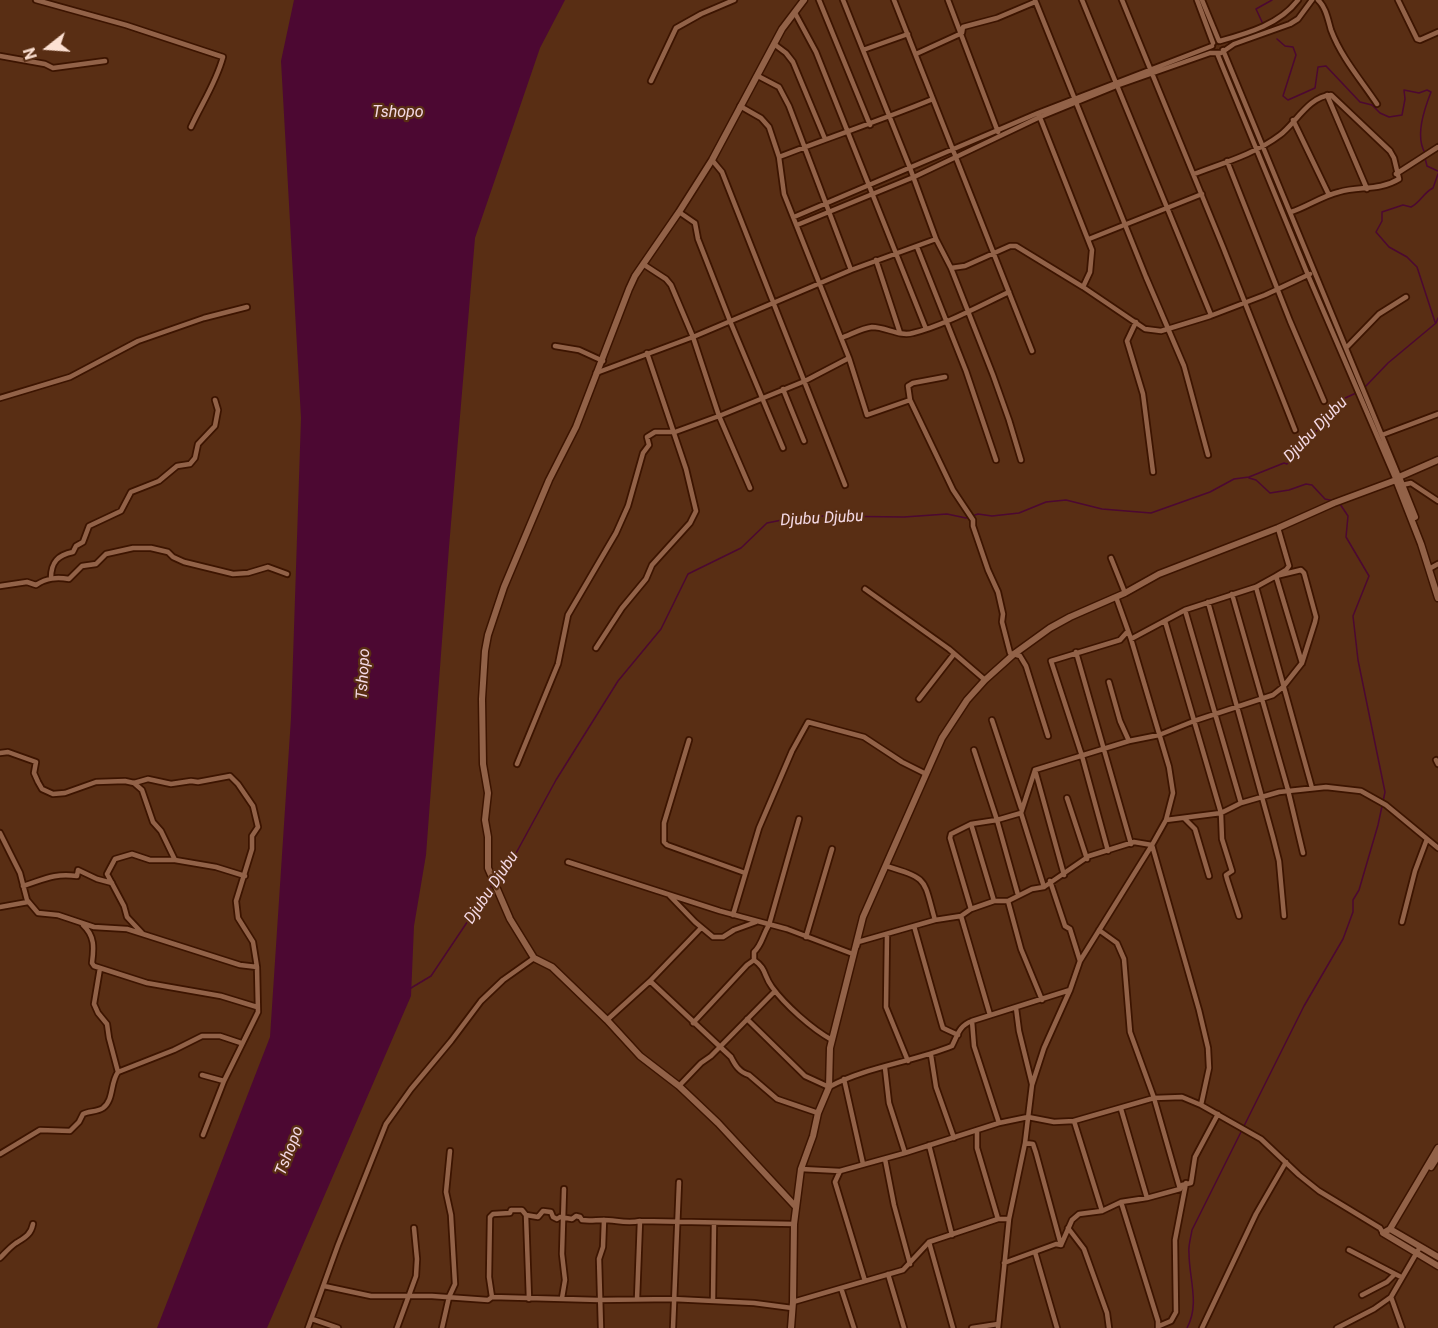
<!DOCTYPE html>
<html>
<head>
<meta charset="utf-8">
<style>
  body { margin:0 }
  #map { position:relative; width:1438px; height:1328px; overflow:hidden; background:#592e14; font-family:Roboto,sans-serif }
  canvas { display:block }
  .north { position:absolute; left:18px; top:18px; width:60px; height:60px; -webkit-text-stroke:4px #592e14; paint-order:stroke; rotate:253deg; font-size:16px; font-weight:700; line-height:24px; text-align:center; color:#fce0d2 }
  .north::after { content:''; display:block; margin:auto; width:21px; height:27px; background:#fce0d2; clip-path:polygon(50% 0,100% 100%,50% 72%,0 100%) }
</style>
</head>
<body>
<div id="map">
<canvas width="1438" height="1328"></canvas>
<div class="north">N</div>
</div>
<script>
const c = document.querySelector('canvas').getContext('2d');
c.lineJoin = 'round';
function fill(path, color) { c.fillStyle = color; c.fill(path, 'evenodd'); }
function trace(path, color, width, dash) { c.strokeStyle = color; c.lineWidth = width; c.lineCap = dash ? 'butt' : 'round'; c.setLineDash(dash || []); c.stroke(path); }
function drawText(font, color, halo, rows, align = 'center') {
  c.font = font + ' Roboto,sans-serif'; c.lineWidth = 4.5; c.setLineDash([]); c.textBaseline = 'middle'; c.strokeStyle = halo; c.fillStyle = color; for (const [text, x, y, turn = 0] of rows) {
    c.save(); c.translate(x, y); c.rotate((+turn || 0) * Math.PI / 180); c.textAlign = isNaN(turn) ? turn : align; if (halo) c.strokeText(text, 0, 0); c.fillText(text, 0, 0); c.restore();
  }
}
const water = new Path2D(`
  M294,0H565L540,48L475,238L449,547L426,855L414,926L411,996L267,1328H157L270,1037L291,718L301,418L281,61Z`);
const stream = new Path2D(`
  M1263,24L1256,9L1272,0
  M1277,39L1285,46L1293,47L1296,55L1283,96L1288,100L1315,88L1318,67L1326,66L1360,102L1372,105L1380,113L1389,117L1402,115L1405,99L1404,90L1419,93L1427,90L1431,92C1424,110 1415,136 1425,153
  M1425,158L1427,166L1438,171
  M1435,322L1417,267L1407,257L1389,247L1376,232L1382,221V212L1403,205L1411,207C1421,202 1423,193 1433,188L1438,174
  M1365,387L1388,363L1436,323L1438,318
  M1249,478L1256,480L1270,493L1289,490L1306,484L1312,485L1325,499L1334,501
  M495,881L509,866L556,780L618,681L661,629L688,574L741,548L767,523L792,518L821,516L904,517L947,514L966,518L978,514L992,516L1019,513L1046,502L1066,500L1102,509L1151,513L1210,492L1234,479L1249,477L1284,463L1287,464L1295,458L1341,400L1356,393
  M411,988L431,976L492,885
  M1187,1328C1200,1304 1189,1279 1189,1253C1188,1246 1191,1237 1192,1230L1304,1006L1343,939L1353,912V900L1359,890L1378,825L1385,792L1358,660L1353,616L1369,576L1346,537L1348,516L1340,504`);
const street = new Path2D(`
  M36,0L126,25L223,57C216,83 202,103 191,127
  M819,0L870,125
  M843,0L910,168L936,239L951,268L993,375L1009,420L1021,460
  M894,0L1032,351
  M948,0L998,132
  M1035,0L1146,277L1184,366L1208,455
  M1082,0L1211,315
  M1122,0L1223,247L1295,430
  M1197,0L1213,43
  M1202,0L1219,41
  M1318,0C1326,7 1328,20 1331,30C1341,57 1361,80 1377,104
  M1398,0L1417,39L1420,40L1438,32
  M795,13L816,52L926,329
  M1220,41C1249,33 1280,24 1298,0
  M774,44L786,53L793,62L825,139
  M863,50L908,34
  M1223,50L1399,477
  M1217,53L1308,275L1396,480
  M916,54L962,33L963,27L997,18L1035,2
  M0,56L45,64L53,68L105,61
  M758,76L779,87L789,106L851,270
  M651,81L676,28L701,14L734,0
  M1327,95L1367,189
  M740,106L761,118L769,127L779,157L784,194L849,358L867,415L910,400L908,386L913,383L945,377
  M1039,115L1092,250L1090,272L1083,287
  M1293,120L1329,195
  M779,157C830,137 882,120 933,99
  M712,160L722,172L845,485
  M1227,161L1290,321L1324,401
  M1194,174C1223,163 1255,154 1280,135C1295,124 1309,96 1331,95L1390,151L1394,158L1399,179C1379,191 1360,186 1339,192C1322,196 1307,207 1291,212
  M1396,174L1438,147
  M679,212L695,223L698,239L730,321L783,448
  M794,217L1038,113L1212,46
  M797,225L914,177L1040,117L1116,86L1210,53H1221L1234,44L1290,24L1298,19L1312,0
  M1089,239L1202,194
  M917,247L966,371L996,460
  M876,260L900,333
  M643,264L666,279L671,285L693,337L719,416L750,488
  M951,268L965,266L1010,246H1016L1083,287L1145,329L1161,331L1210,316L1265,295L1310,274
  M1136,322L1127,341L1143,394L1153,472
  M841,338C850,335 862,328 872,327C886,327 900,337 913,333C943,326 981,305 1009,292
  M555,346L579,350L603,361
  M1346,348L1379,314L1406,297
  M596,373L693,337L851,270L936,239
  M783,389L804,441
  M0,398L70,377L138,341L204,318L247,307
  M910,400L953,490L973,520V526L988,570L998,592L1003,614L1002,622L1010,653L1020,656L1026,666L1048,736
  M1382,435L1438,414
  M1402,485L1411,483L1438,501
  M1278,528L1289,566L1286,570L1276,576L1302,663
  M1111,558L1125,593
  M1429,569L1438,564
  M51,578C51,562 58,555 73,552L76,546L83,542L89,526L121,511L131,492L159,481L177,466L190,464L195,458L198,444L215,426L218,410L215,400
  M0,586L27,582L36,585C47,578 56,577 69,579L82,566L96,564L106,554L133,548H151L168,552L173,557L184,562L233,574L248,573L268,567L287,574
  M1256,587L1312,788
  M865,589L949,649L985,680
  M1232,594L1288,790L1303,853
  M1208,602L1273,837L1279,861L1284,916
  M1185,610L1241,803
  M1165,621L1221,813L1222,839L1232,871L1226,875L1227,879L1239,916
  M596,648L622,608L646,579L652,565L690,523L696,511L686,469L647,353
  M1076,652L1131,844
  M1109,682L1120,721L1129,741
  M919,699L954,654
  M992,720L1021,808
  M689,740L664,823V842L667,845L745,873
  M974,750L997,820L1018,895
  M0,753L8,752L36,762L34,773L38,782L42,789L53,794L65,793L96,782L125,781L134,783L148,779L171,784L191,781L198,782L230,776L238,784L253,806L258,827L252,836V849L236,901L238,918L253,942L257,967L258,1012L224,1081L203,1135
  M1436,760L1438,764
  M517,764L558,664L568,615L616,533L628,506L643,453L649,445L647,437L655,432H675L719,416L805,381L849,358
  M1035,770L1064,875
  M134,783L142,790L153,822L161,831L175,860H150L132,854L115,859L107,874L124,906L127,917L142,933
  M1067,798L1087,859
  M1021,813L1044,887
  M1184,818L1195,829L1209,876
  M799,819L769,925C763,934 762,945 754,952V960C767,969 763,975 772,987C785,1005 812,1029 832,1040
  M1166,820L1221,813L1241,803L1279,792L1326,787L1361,791L1386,805L1438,848
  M971,824L994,901
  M0,833L20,873L27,900L38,913L58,915L94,927L127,929L240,965L257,967
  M1108,851L1082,756L1051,661L1120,640L1128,631
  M175,860L216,867L245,876
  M568,862L720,911L787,929L853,954
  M886,866C929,879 923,878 935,920
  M1050,881L1065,926L1070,929L1080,961
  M23,886C45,879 54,873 77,876L78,870L97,879L112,883
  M669,895L695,922L713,937H723L734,930L756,922
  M1008,901L1021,949L1042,1000
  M0,907L28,902
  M971,909L950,838L951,834L971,824L997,820L1021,813L1035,770L1129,741L1159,735L1194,721L1273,695L1283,687L1302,663L1315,622L1316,617L1304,573L1301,570L1276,576L1256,587L1185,610L1131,639
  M733,915L759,828L792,751L808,722L864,737L902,762L926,774
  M961,916L990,1015
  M1402,922L1415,871L1427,839
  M83,925C95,936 94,948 92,963L94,966L147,983L221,996L257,1007
  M914,926L942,1025L943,1028L958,1035
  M1099,930L1117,943L1124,959L1130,1032L1154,1098L1180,1189
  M887,935L886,1007L908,1061
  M806,937L832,849
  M857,946L858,942L935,920L961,916L971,909L994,901H1008L1032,889L1044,887L1089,856L1134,842L1152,845L1199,1010L1208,1048L1209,1068L1201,1105
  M100,968L94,1004L98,1013L107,1024L109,1038L118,1072
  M650,981L731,1057C735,1065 739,1072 749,1075L777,1099L818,1113
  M1016,1008L1019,1031L1032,1084
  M747,1019L805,1076L829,1087C865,1067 913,1062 952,1046C958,1034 959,1026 972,1021L1070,990
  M607,1020L650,981L701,928
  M972,1021L974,1046L999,1123
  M693,1023L747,965L754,960
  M931,1055L936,1087L954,1138
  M885,1068L889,1103L905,1153
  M202,1075L224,1081
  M844,1079L863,1164
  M679,1086L701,1063L711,1056L775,991
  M1121,1109L1147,1198
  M1074,1121L1102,1211
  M977,1130V1148L998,1219
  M1025,1143L1033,1144L1036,1153L1061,1245
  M929,1145L952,1235
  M0,1154L40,1130L70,1131L79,1122L83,1114C89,1111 97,1112 103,1108C114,1100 110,1083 118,1072L174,1050L202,1036H220L241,1043
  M885,1159L894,1205L910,1264
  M801,1169L840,1171L905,1153L999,1123L1028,1117L1054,1122L1074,1121L1154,1098L1182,1097L1201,1105L1261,1139L1299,1175L1319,1191L1380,1228L1383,1233
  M840,1171L835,1182L865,1281
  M1121,1202L1158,1321V1328
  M526,1215L529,1299
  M1068,1228L1084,1249L1107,1313L1109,1328
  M929,1242L953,1328
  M1349,1250L1401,1277
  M1035,1252L1057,1328
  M0,1258C5,1253 10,1247 16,1243C24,1238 31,1235 33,1224
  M1004,1263L1056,1244L1061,1245L1072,1220L1079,1214L1102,1211L1121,1202L1147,1198L1180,1189L1182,1185L1191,1183L1195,1157L1218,1114
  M888,1274L904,1328
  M324,1286L371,1296H432L488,1300L492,1297L599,1300L673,1299L754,1303L792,1308
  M841,1288L854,1328
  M1362,1295L1387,1282L1395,1274
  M492,1297L489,1277L490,1217L493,1214L510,1213L511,1210H522L526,1215L538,1217L543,1211L551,1212L553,1217L557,1219L560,1217L572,1219L576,1216L580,1217L582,1220C589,1221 596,1220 603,1220C616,1220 626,1224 640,1221L794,1224
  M1391,1297L1402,1328
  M562,1298L565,1280L562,1254L564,1189
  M637,1299L640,1221
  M713,1300L714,1223
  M793,1302L903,1270L929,1242L998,1219H1009
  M312,1319L338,1328
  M1159,1326L1171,1321L1176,1312L1175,1240L1186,1183
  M308,1328L338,1245L386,1124L411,1089L451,1041L481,1001L503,980L534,958
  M397,1328L416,1276L417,1259L414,1228
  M442,1328L449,1297L455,1284L451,1215L446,1192L450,1151
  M601,1328L599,1259L603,1247L604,1220
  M673,1328L679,1182
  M972,1328L998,1324
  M998,1328L1009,1219L1025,1143L1032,1085L1044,1048L1070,990L1080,961L1152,845L1166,820L1173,793L1169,767L1131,639L1116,597
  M1202,1328L1256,1214L1286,1162
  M1337,1328L1374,1309L1391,1297L1420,1247`);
const secondary = new Path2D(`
  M1399,477L1415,517
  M1396,480L1421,544L1438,598
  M1438,1148L1390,1229L1383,1233L1438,1266
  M1431,1167L1438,1156
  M795,1206L718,1123L679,1086L640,1056L607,1020L552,967L534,958L510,919L488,868V837L485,820L488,793L483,764L482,699L485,651L488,635L504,587L549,480L576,427L629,289L635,276L679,212L712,160L782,29L804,0
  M1390,1229L1438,1257
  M791,1328L793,1302L794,1224L801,1169L813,1136L818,1113L829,1087L830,1048L863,917L942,738L967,700L985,680L1014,654L1050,628L1070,617L1125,593L1159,574L1278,528L1334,503L1396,480L1399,477L1438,460`);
const waterNames = [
  ["Tshopo",398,113],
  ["Djubu Djubu",1316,430,-46],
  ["Djubu Djubu",822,519,-3],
  ["Tshopo",364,674,-87],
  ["Djubu Djubu",492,888,-56],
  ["Tshopo",290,1151,-69]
];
fill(water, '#4c0832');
trace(stream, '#4c0832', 1.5);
trace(street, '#3c1400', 8);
trace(secondary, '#3c1400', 9);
trace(street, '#926248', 4.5);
trace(secondary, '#926248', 6);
drawText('italic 16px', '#f4d9e5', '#592e14', waterNames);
</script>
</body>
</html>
